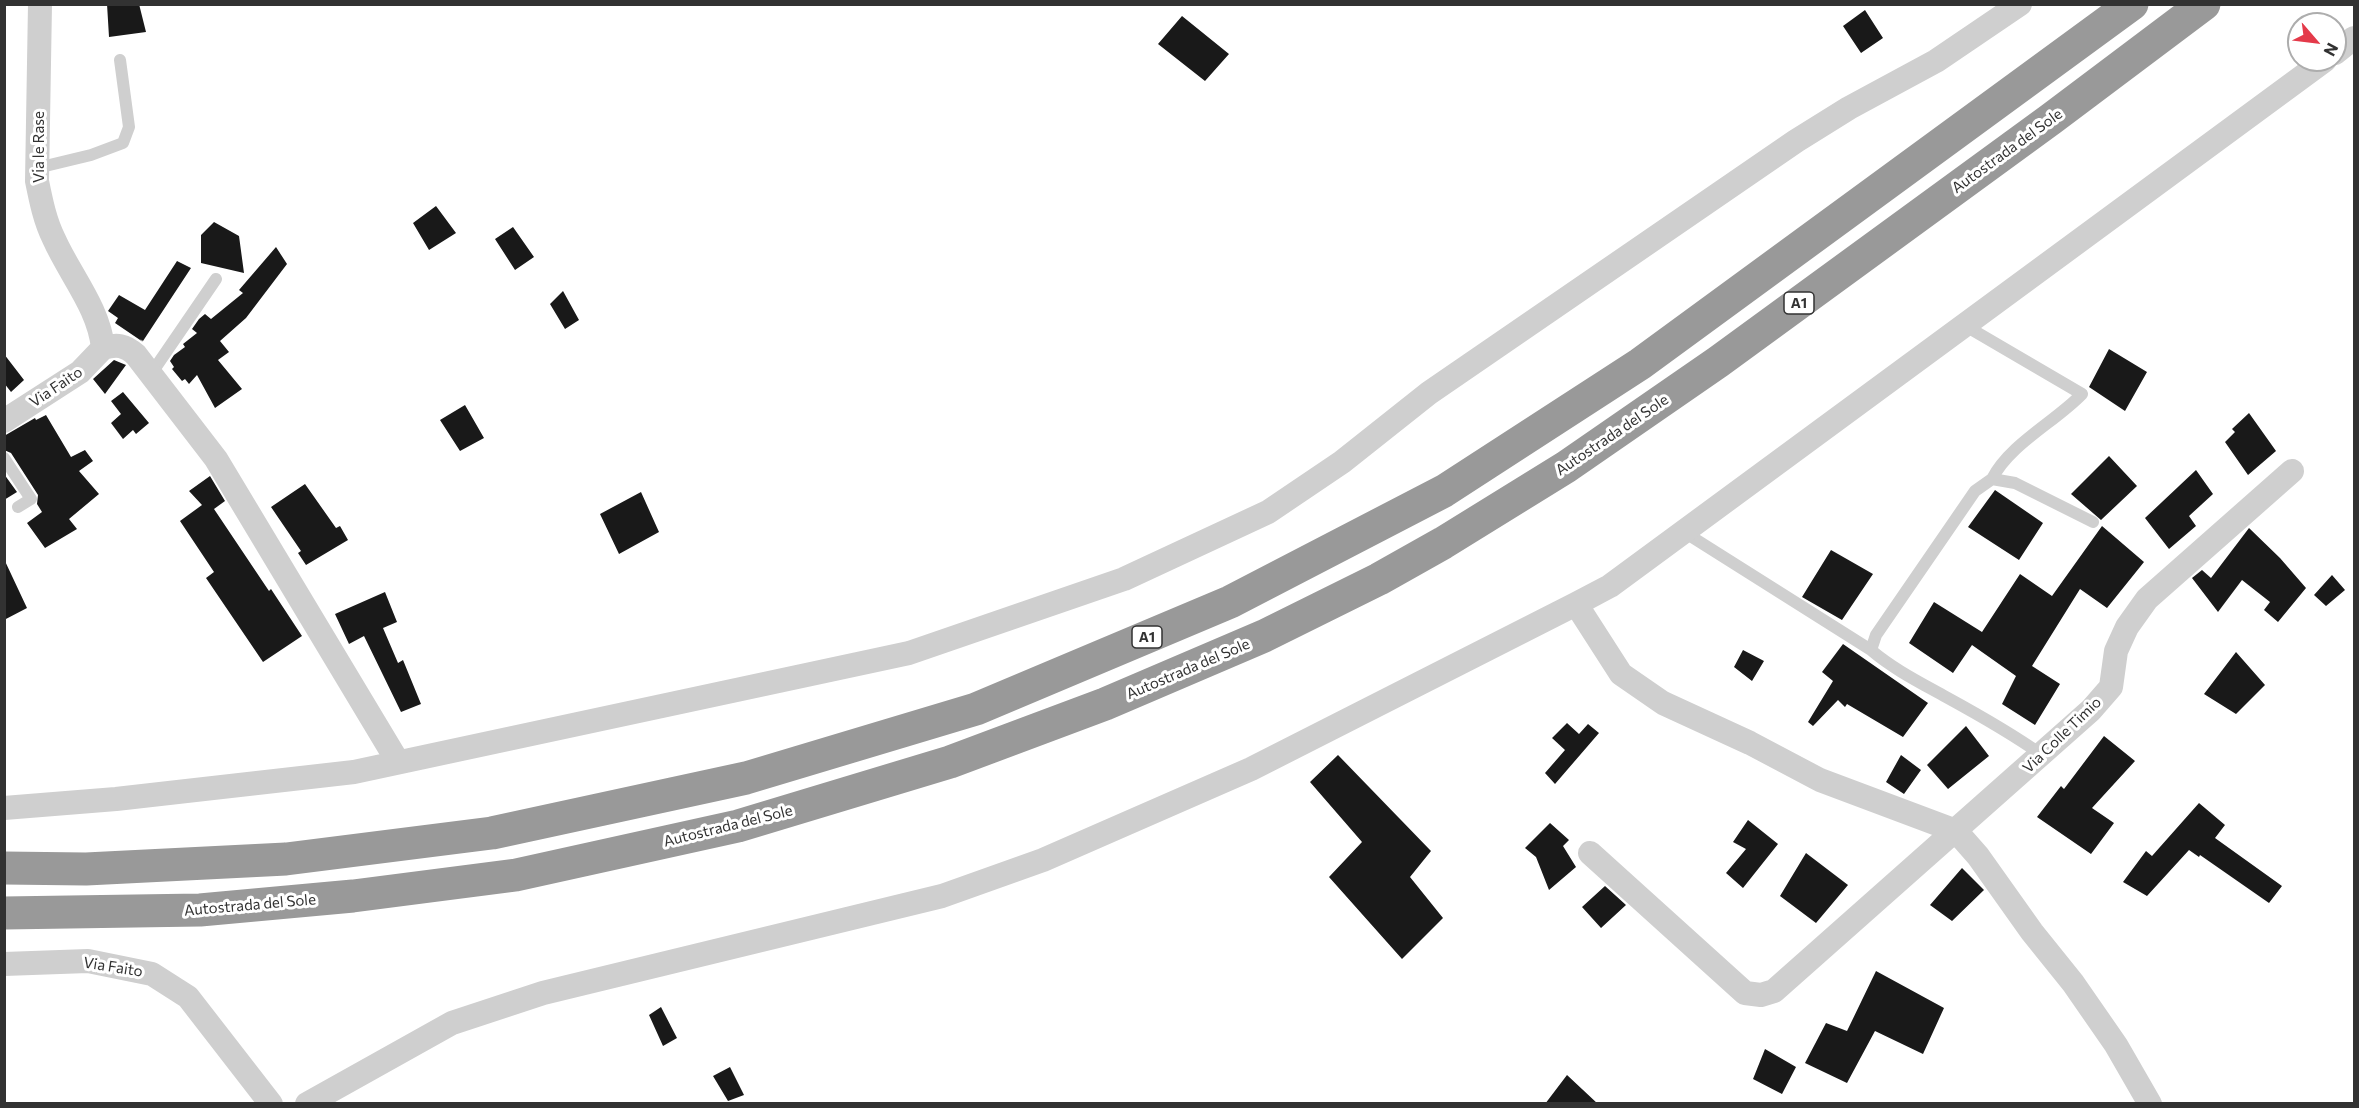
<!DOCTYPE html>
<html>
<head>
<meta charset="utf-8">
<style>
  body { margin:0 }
  #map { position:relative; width:2359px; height:1108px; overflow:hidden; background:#fff; font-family:Commissioner,sans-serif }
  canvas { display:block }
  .frame { position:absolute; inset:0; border:6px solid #323232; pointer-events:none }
  .north { position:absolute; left:2287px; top:12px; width:60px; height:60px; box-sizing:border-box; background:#fff; border:2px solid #adadad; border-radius:50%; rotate:118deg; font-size:16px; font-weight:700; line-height:24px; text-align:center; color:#323232 }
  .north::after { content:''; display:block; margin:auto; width:21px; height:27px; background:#e43a4a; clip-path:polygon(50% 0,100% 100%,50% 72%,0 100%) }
</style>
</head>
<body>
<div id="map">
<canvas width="2359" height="1108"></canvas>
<div class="frame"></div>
<div class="north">N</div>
</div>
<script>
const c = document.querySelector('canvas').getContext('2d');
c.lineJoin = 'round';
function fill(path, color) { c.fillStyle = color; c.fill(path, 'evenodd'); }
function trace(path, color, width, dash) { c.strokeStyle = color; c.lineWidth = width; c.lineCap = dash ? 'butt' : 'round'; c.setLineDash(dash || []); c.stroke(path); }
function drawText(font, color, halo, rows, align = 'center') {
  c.font = font + ' Commissioner,sans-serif'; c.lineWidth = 6; c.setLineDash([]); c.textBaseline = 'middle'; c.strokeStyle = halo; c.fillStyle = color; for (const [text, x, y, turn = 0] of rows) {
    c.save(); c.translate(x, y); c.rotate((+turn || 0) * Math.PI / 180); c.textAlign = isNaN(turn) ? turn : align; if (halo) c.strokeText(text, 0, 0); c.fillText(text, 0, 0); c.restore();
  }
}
const building = new Path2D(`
  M107,4H139L146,32L109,37Z
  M1865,10L1883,38L1861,53L1843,26Z
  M1182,16L1229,54L1205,81L1158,44Z
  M436,206L456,233L429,250L413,223Z
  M214,222L239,236L244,273L201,263V235Z
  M513,227L534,257L515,270L495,239Z
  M276,247L287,264L246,318L220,341L229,352L218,360L242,389L215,408L197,375L189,384L185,379L182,381L172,369L174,367L170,361L174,355L185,347L183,344L197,333L192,329L199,319L205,314L211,319L243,293L239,290Z
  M177,261L191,268L143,341L140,339L143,342L115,323L118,318L108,311L119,295L145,310Z
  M563,291L579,320L565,329L550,304Z
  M2109,349L2147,372L2125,411L2089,387Z
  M4,354L24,380L11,392L4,383Z
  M114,360L126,365L105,394L93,379Z
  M123,392L149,423L136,434L133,430L123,439L111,423L121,414L111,401Z
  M465,405L484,438L460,451L440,420Z
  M2249,413L2276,451L2248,475L2225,442L2235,432L2232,429Z
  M46,415L71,457L85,450L93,461L79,471L99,494L69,519L77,529L45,548L27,523L42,512L37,504L38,495L11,453L4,450V436L35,418L36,420Z
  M2109,456L2137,486L2101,520L2071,494Z
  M2196,470L2213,494L2189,516L2196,526L2169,549L2145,518Z
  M4,474L17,492L4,500Z
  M210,476L225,501L214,509L269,591L271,589L302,636L263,662L206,578L214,572L180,521L202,505L189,491Z
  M305,484L336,528L340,526L348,540L306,565L298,553L301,551L271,507Z
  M1995,490L2043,523L2019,560L1968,527Z
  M641,492L659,532L619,554L600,514Z
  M2102,526L2144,562L2107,608L2080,589L2032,666L2060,684L2035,725L2002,704L2016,676L1972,645L1953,673L1909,643L1934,602L1982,632L2020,574L2052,596Z
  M2249,528L2280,558L2306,588L2278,622L2264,610L2270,602L2242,580L2218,612L2192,578L2202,570L2211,578Z
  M1831,550L1873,574L1842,620L1802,597Z
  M4,559L27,608L4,620Z
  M2332,575L2345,590L2326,606L2314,595Z
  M385,592L397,622L383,628L398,663L403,660L421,704L401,712L364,636L349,644L335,614Z
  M1843,644L1928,703L1903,737L1847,704L1845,707L1838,700L1813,726L1808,722L1833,681L1822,672Z
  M1743,650L1764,661L1752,681L1734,667Z
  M2236,652L2265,685L2236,714L2204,694Z
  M1567,723L1579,734L1588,724L1599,733L1555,784L1545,773L1565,750L1552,738Z
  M1966,726L1989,756L1948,789L1927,765Z
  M2104,736L2135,761L2092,808L2114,823L2091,854L2037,817L2061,786L2064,789Z
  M1338,755L1431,851L1410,877L1443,918L1402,959L1329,877L1362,842L1310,782Z
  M1901,755L1921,770L1904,794L1886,782Z
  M2199,803L2225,825L2215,838L2282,886L2269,903L2200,855L2199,857L2189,850L2147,896L2123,882L2146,851L2152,856Z
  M1748,820L1778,844L1743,888L1726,873L1746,849L1733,842Z
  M1550,823L1569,840L1563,846L1576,867L1549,890L1536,857L1525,848Z
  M1806,853L1848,885L1816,923L1780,896Z
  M1962,868L1984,890L1952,921L1930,905Z
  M1605,886L1626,905L1601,928L1582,907Z
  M1876,971L1944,1008L1923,1054L1875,1031L1847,1083L1805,1063L1826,1023L1847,1031Z
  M661,1007L677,1038L663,1046L649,1015Z
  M1765,1049L1796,1067L1782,1094L1753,1079Z
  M730,1067L744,1095L728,1101L713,1076Z
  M1567,1075L1598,1104H1545Z`);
const lane = new Path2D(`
  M37,168L91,155L123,143L129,127L120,60
  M1964,325L2082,394C2055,422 2010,444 1992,479
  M151,374L216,279
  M4,458L31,499L18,507
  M1684,532L1871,650
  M2042,755C2011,733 1979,715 1946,697C1921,683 1893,669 1871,650L1876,635L1975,491L1992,479L2015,483L2093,522`);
const street = new Path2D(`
  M40,4L37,181C41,201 45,221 54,239C70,275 99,308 103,348
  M2335,53L2354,38
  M103,348C117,344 125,345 136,355L216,459L398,762
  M4,421L80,372L103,348
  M1576,604L1621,674L1663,703L1750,743L1820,780L1956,831L1978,856L2032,932L2073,983L2116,1045L2150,1104
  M4,808L116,799L354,772L909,653L1124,579L1268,512L1342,462L1429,393L1796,141L1849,108L1936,61L2020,4
  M1590,853L1745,993L1761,995L1774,991L2091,710L2111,687L2116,651L2127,627L2147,599L2292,471
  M4,964L88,961L152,974L188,997L271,1104
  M307,1104L452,1023L543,993L942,896L1043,860L1251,769L1576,604L1610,586L2325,60`);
const highway = new Path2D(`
  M4,868L86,869L286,859L492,833L746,778L976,709L1230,602L1444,491L1640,364L2132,4
  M4,913L200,910L353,896L516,875L738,826L950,762L1105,704L1264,636L1379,579L1443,543L1566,467L1718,362L2051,119L2204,4`);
const shields = [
  [1799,303,30],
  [1147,637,30]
];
const shieldNames = [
  ["A1",1799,303],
  ["A1",1147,637]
];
const streetNames = [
  ["Via le Rase",39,147,-90],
  ["Autostrada del Sole",2007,151,-36],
  ["Via Faito",56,387,-34],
  ["Autostrada del Sole",1612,435,-34],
  ["Autostrada del Sole",1188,669,-23],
  ["Via Colle Timio",2062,735,-44],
  ["Autostrada del Sole",728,826,-14],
  ["Autostrada del Sole",250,905,-5],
  ["Via Faito",113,967,9]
];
fill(building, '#191919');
trace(lane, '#cfcfcf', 12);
trace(street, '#cfcfcf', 24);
trace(highway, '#999', 33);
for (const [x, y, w] of shields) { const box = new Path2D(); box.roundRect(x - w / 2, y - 11, w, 22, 4.5); c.fillStyle = '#fff'; c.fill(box); trace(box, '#323232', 1.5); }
drawText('bold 14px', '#323232', null, shieldNames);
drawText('15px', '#323232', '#fff', streetNames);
</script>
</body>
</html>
